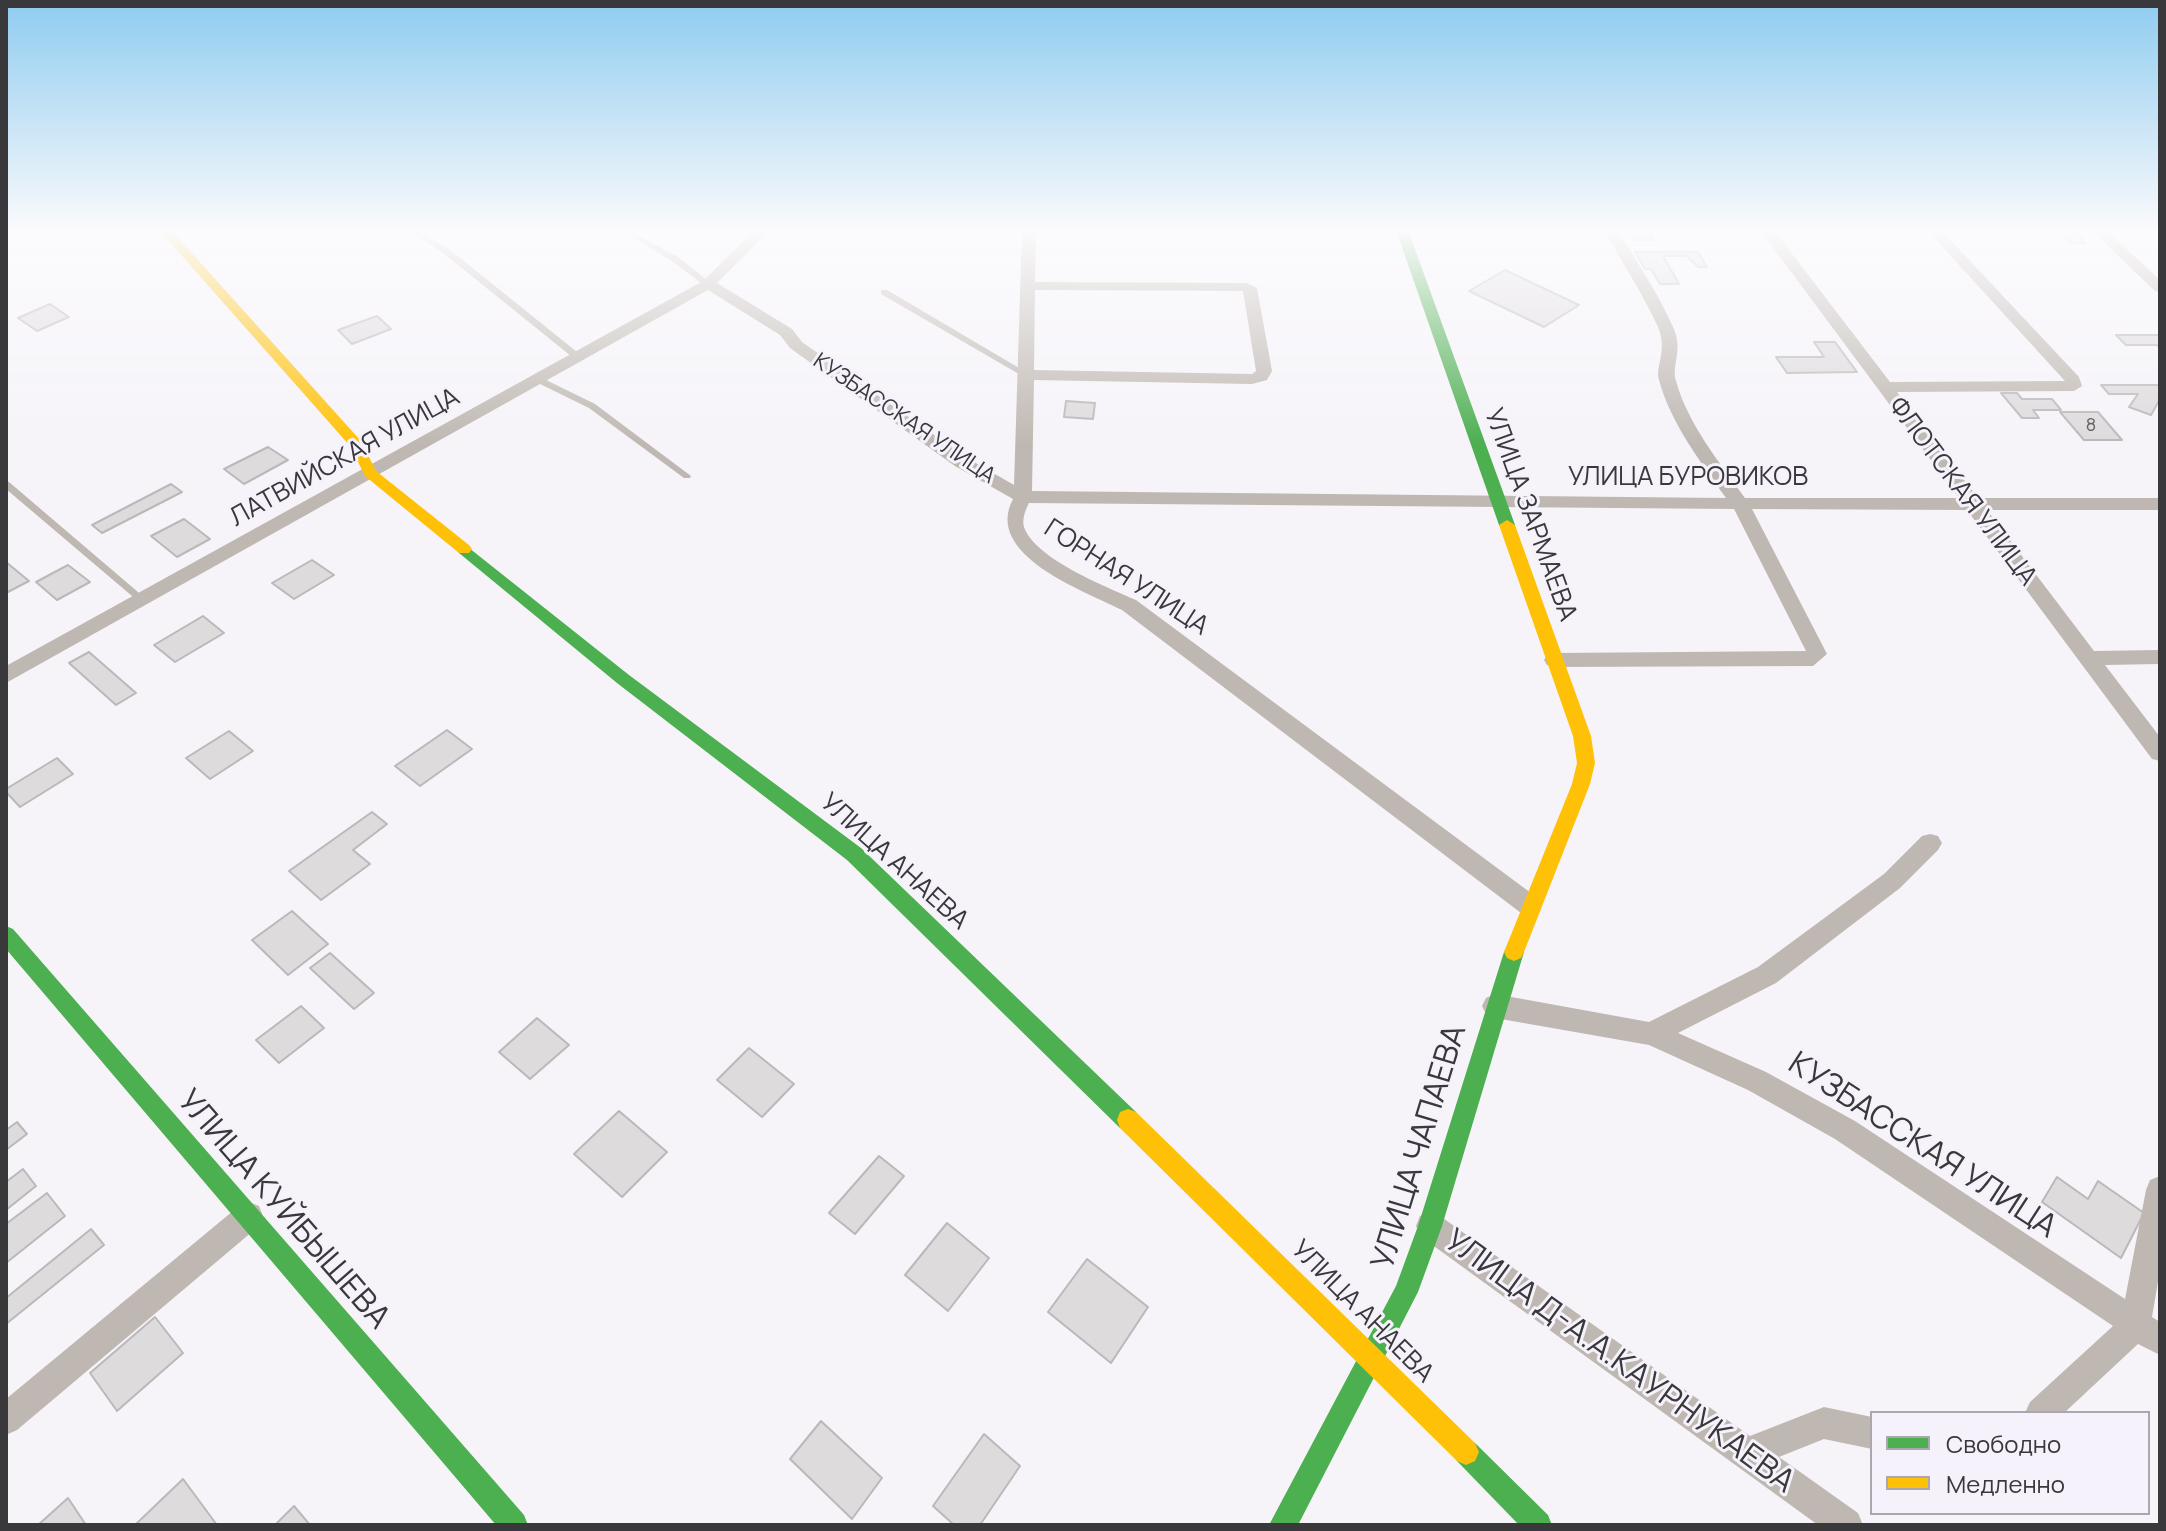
<!DOCTYPE html>
<html>
<head>
<meta charset="utf-8">
<style>
  body { margin:0 }
  #map { position:relative; width:2166px; height:1531px; overflow:hidden; background:#f6f4f9; font-family:Manrope,sans-serif }
  canvas { display:block }
  .frame { position:absolute; inset:0; border:8px solid #39383b; pointer-events:none }
  .legend { position:absolute; left:1870px; top:1411px; width:280px; height:104px; box-sizing:border-box; background:#f6f2fb; border:2px solid #aaa8ae; margin:0; padding:10px 14px; list-style:none; font-size:24px; color:#39383b }
  .legend li { display:flex; align-items:center; gap:16px; height:40px }
  .legend b { width:40px; border:2px solid #aaa8ae }
</style>
</head>
<body>
<div id="map">
<canvas width="2166" height="1531"></canvas>
<div class="frame"></div>
<ul class="legend">
<li><b style="height:10px;background:#4caf50"></b>Свободно</li>
<li><b style="height:10px;background:#ffc107"></b>Медленно</li>
</ul>
</div>
<script>
const c = document.querySelector('canvas').getContext('2d');
c.lineJoin = 'round';
function fill(path, color) { c.fillStyle = color; c.fill(path, 'evenodd'); }
function trace(path, color, width, dash) { c.strokeStyle = color; c.lineWidth = width; c.lineCap = dash ? 'butt' : 'round'; c.setLineDash(dash || []); c.stroke(path); }
function drawText(font, color, halo, rows, align = 'center') {
  c.font = font + ' Manrope,sans-serif'; c.lineWidth = 6; c.setLineDash([]); c.textBaseline = 'middle'; c.strokeStyle = halo; c.fillStyle = color; for (const [text, x, y, turn = 0] of rows) {
    c.save(); c.translate(x, y); c.rotate((+turn || 0) * Math.PI / 180); c.textAlign = isNaN(turn) ? turn : align; if (halo) c.strokeText(text, 0, 0); c.fillText(text, 0, 0); c.restore();
  }
}
const building = new Path2D(`
  M1628,230H1648L1654,240H1634Z
  M2057,230H2072L2086,243H2071Z
  M1635,252H1698L1707,267H1698L1687,256H1663L1679,284H1660L1651,269H1645Z
  M1505,270L1579,305L1544,327L1469,291Z
  M50,304L69,317L37,331L18,318Z
  M377,316L391,329L352,344L338,330Z
  M2116,335H2160V348L2157,345H2126Z
  M1814,342H1835L1857,372L1787,373L1776,357H1824Z
  M2101,385H2160V399L2151,415L2129,407L2138,394H2109Z
  M2001,393H2017L2022,399H2052L2061,410H2033L2039,418H2022Z
  M1066,401L1095,403L1093,419L1064,417Z
  M2060,412H2098L2122,440H2084Z
  M268,447L288,460L244,484L224,469Z
  M171,484L182,492L102,533L92,525Z
  M184,519L210,539L177,557L151,536Z
  M312,560L334,575L294,599L272,583Z
  M6,562L29,581L6,593Z
  M68,565L90,582L57,600L36,582Z
  M203,616L224,633L175,662L154,645Z
  M89,652L136,693L116,705L69,663Z
  M447,730L472,749L420,786L395,766Z
  M229,731L253,751L210,779L186,758Z
  M57,758L73,774L20,807L6,792V789Z
  M372,812L387,824L353,850L370,864L321,900L289,871Z
  M292,911L328,944L288,975L252,940Z
  M330,953L374,993L354,1009L310,968Z
  M301,1006L324,1028L279,1063L256,1040Z
  M537,1018L569,1045L530,1079L499,1052Z
  M749,1048L794,1084L762,1117L717,1080Z
  M619,1111L667,1152L622,1197L574,1154Z
  M17,1122L27,1134L6,1150V1130Z
  M879,1156L904,1176L855,1234L829,1213Z
  M23,1169L36,1186L6,1210V1182Z
  M2057,1177L2088,1199L2098,1181L2144,1213L2121,1258L2042,1202Z
  M47,1193L65,1216L6,1263V1224Z
  M947,1223L989,1258L948,1311L905,1275Z
  M91,1229L104,1245L6,1324V1298Z
  M1087,1259L1148,1307L1111,1363L1048,1312Z
  M155,1317L183,1353L117,1411L90,1373Z
  M821,1421L882,1478L852,1519L790,1459Z
  M984,1434L1020,1466L980,1525H954L933,1506Z
  M183,1479L217,1525H135Z
  M68,1498L86,1525H38Z
  M294,1506L310,1525H275Z`);
const lane = new Path2D(`
  M409,230H417L449,249L582,356V360H576L443,253Z
  M620,230H629L678,257L712,284L705,286L672,261Z
  M881,290H887L1031,375L1030,377H1024L881,294Z
  M536,378H542L595,404L691,476L690,478H684L589,408L536,382Z
  M6,481L9,482L145,598L147,600L145,602H139L6,489Z`);
const street = new Path2D(`
  M755,230H770L717,283L792,329L802,342L967,458L1014,485L1022,230H1036L1035,282L1247,283L1257,288L1272,371L1267,380L1252,384L1034,380L1032,491L1726,498C1701,462 1671,424 1659,380C1655,365 1668,351 1658,327C1643,294 1622,262 1604,230H1618C1636,261 1658,293 1673,327C1684,350 1671,365 1676,381C1688,424 1719,462 1745,498H1959L1760,230H1774L1890,382L2065,381L1927,230H1941L2079,377L2082,386L2074,391L1897,392L1978,498H2160V510H1987L2094,651L2160,650V664L2105,665L2160,737V761L2152,759L1967,510L1752,509L1827,654L1813,666L1554,667L1547,665L1544,660L1547,655L1554,653L1806,651L1734,509L1029,503C1025,511 1022,519 1024,527C1035,559 1107,587 1136,600L1539,899L1542,906L1539,913L1530,916L1521,913L1122,610C1084,591 983,555 1013,499L955,466L790,348L780,335L708,290L6,683V666L703,281ZM1035,290L1243,291L1256,371L1252,374L1034,370Z
  M2091,230H2106L2160,280V292L2155,291Z
  M1930,834L1938,836L1942,843L1938,850L1900,888L1776,983L1678,1033L1766,1072L1855,1121L2125,1299L2146,1190L2150,1180L2160,1176V1270L2152,1317L2160,1322V1355L2138,1344L2064,1413H2025L2030,1402L2113,1326L1835,1139L1748,1090L1649,1045L1495,1018L1486,1014L1482,1006L1486,998L1495,994L1649,1022L1758,967L1884,874L1922,836Z
  M249,1202L259,1206L263,1216L259,1226L17,1430L6,1435V1399L239,1206Z
  M1430,1212L1440,1216L1750,1436L1824,1407L1872,1417V1449L1824,1439L1779,1457L1858,1513L1863,1525H1818L1420,1236L1416,1226L1420,1216Z`);
const fast = new Path2D(`
  M1396,230H1408L1515,525L1512,528L1507,530L1499,525Z
  M464,544L629,675L861,848L1136,1112L1139,1120L1136,1128L1128,1131L1120,1128L847,860L617,683L459,553L456,549L459,545Z
  M6,926L13,929L524,1515L528,1525H496L6,949Z
  M1514,943L1521,946L1524,952L1442,1226L1418,1292L1298,1525H1269L1396,1286L1418,1226L1504,952L1507,946Z
  M1466,1439L1475,1443L1548,1515L1552,1525H1519L1457,1461L1453,1452L1457,1443Z`);
const slow = new Path2D(`
  M159,230H171L361,441L376,471L469,545L472,549L469,553H459L365,476L350,446Z
  M1507,520L1515,525L1591,736L1595,763L1590,784L1524,952L1521,958L1514,961L1507,958L1504,952L1572,784L1577,763L1573,736L1499,525Z
  M1128,1109L1136,1112L1475,1443L1479,1452L1475,1461L1466,1465L1457,1461L1120,1128L1117,1120L1120,1112Z`);
const farNumbernames = [
  ["8",2091,426]
];
const farStreetnames = [
  ["КУЗБАССКАЯ УЛИЦА",904,419,34]
];
const streetNames = [
  ["ЛАТВИЙСКАЯ УЛИЦА",345,458,-29],
  ["УЛИЦА БУРОВИКОВ",1688,478],
  ["ФЛОТСКАЯ УЛИЦА",1962,492,53],
  ["УЛИЦА ЗАРМАЕВА",1530,515,70],
  ["ГОРНАЯ УЛИЦА",1126,578,33],
  ["УЛИЦА АНАЕВА",894,862,42],
  ["УЛИЦА АНАЕВА",1362,1312,45]
];
const nearStreetnames = [
  ["КУЗБАССКАЯ УЛИЦА",1922,1146,33],
  ["УЛИЦА ЧАПАЕВА",1420,1147,-73],
  ["УЛИЦА КУЙБЫШЕВА",283,1210,49],
  ["УЛИЦА Д-А.А.КАУРНУКАЕВА",1619,1362,36]
];
fill(building, '#dedbdd');
trace(building, '#bab8b9', 2);
fill(lane, '#bfb8b2');
fill(street, '#bfb8b2');
fill(fast, '#4caf50');
fill(slow, '#ffc107');
const sky = c.createLinearGradient(0, 0, 0, 444);
sky.addColorStop(0, '#8fccf0');
sky.addColorStop(0.52, '#fbfafc');
sky.addColorStop(1, '#fbfafc00');
c.fillStyle = sky;
c.fillRect(0, 0, 2166, 444);
drawText('18px', '#626164', null, farNumbernames);
drawText('22px', '#39383b', '#f6f2fb', farStreetnames);
drawText('26px', '#39383b', '#f6f2fb', streetNames);
drawText('32px', '#39383b', '#f6f2fb', nearStreetnames);
</script>
</body>
</html>
